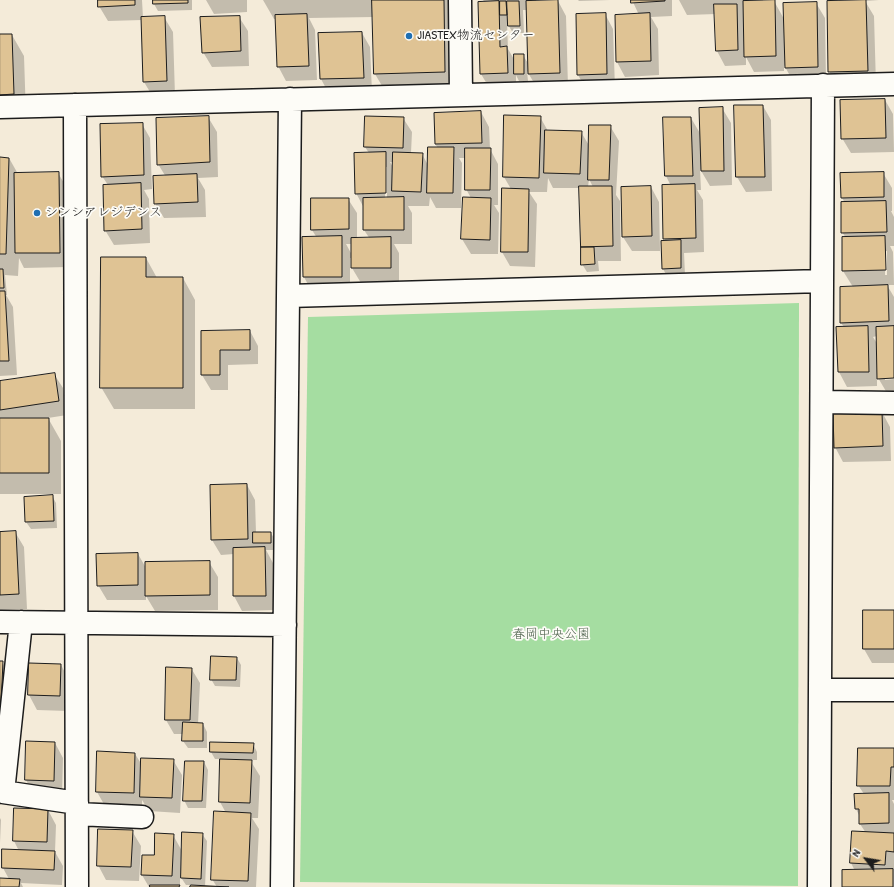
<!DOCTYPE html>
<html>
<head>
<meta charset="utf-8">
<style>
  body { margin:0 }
  #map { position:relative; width:894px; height:887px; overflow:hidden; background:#f4ebd9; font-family:"Patrick Hand",sans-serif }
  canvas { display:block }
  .north { position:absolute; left:846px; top:839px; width:40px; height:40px; -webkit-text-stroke:3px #fdfcf7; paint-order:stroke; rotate:301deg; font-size:11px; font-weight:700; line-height:16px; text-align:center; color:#1c1c1c }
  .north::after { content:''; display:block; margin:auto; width:14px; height:18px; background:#1c1c1c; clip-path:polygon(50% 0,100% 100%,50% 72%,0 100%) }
</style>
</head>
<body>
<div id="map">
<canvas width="894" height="887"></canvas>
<div class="north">N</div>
</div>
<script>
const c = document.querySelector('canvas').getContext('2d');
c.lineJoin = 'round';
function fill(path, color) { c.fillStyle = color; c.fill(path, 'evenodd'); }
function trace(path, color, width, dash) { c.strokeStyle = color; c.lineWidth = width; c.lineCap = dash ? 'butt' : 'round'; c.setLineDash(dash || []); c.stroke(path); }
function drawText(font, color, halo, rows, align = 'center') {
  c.font = font + ' "Patrick Hand","Klee One",sans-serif'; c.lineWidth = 3.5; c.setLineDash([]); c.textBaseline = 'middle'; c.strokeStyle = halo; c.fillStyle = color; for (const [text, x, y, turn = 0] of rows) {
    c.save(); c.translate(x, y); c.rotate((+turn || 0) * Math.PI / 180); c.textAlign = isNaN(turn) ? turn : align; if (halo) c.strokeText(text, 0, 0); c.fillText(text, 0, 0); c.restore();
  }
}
const green = new Path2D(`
  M799,303L798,886L300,882L308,317Z`);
const shadow = new Path2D(`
  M99,0H142L143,18L164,17L173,32L175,96L153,97L144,82L142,20L108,21L99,6Z
  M154,0H192V10L158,11L154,4Z
  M206,0H247V12L214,14Z
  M263,0H458L460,100L391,101L375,74L374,17L309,18L315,30L317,80L286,81L278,66L276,19H274Z
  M483,0H536V2L558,1L566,16L568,87L537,88L527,71L528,81H519L516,75V88L490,89L481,74L479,3H485ZM523,10H527L529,65L523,55L515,61L508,49L507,23L513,33H524Z
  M578,0H610L579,1Z
  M632,0H672V16L651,17L658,29L659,75L625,77L617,62L639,15Z
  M679,0H763V2L774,1L784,19L816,3L825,18L826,82L794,83L784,65V71L754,72L746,57V65L725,66L717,51L716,14L687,15Z
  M839,0H879L865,1L874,16L876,85L838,86L829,71L840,2Z
  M605,14L613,29L615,89H586L578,75Z
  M239,17L248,31L249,66L212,67L203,52Z
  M362,33L370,47L372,92L329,94L321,79L319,34Z
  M0,35H12L24,56L26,116H0Z
  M885,100L893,114L894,152L851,153L842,138Z
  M736,106H763L771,120L772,191L746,192L737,177Z
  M722,108L731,123L732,185L710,186L700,169L701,190H697L703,200L704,252L684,253L685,275L667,276L663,269L662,242L666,241L664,238L671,186L666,176L691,118L701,135Z
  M481,112L489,127L490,149L498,164V205H494L499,213L498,254H471L462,239L471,198L466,189V158H459L462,163L461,208H436L430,197L429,206H408L412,213V244H394L399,253V282L361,283L352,268V258H350V291L312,292L304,277L317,238L312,230L348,199L357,213V239H370L364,230V208L356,193L369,153L365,147L366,117L403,118L412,132L411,153L422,154L428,165L438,148L435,144V114ZM390,162H393V167ZM385,167H387V198H385ZM346,244H352V255Z
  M208,117L217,132L218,177L198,178L205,190L206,217L164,218L155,203L166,177L158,164Z
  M540,117L548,131L581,132L590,147L610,126L619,141L616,195L620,201L621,261H598L599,271L587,272L582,264L580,188H553L548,178L547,192H529L537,204L535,267L510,266L502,252L511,189L504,177ZM589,179L593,187H588Z
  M142,124L150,138L152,189L144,190L149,199L150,243L114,245L105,230L108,185L102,176Z
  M0,158H9L18,174L58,173L67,188L68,267L24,268L19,258L18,276L5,275L7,295H6L13,307L17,375L0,376Z
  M883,173L892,188V211H891L894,217V246H890L893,252L894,285H887L894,297V377L885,378V380L894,379V393H887L877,376V386L847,387L839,372L837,328L844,327L841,323L853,287L843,271V238H846L842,232L845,203L842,198ZM885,251H887V275H885ZM877,336L878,345L873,337Z
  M651,187L659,202L660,251H632L623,237Z
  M146,258L157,278H183L195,300V409H114L101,387Z
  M250,331L258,346V364L228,365V390H211L202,375V332Z
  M54,374L63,388L67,415L48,418L61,441V494H0V382Z
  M882,412L890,427L891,461L843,462L835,447Z
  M247,485L255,500L256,533H271L275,540V550H266L273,563L274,610L242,611L234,596V554L221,555L212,540Z
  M52,496L56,503L57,528L31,529L26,522Z
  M15,532L24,547L27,609L0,610V533Z
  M138,554L146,568L209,562L218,577V610L155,611L146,596V600H107L98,585Z
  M894,611V663H872L864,649Z
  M237,658L241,665L240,687L215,686L211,679Z
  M0,662H2L11,676L0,791Z
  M30,664L61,665L69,680L68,711L37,710L29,695Z
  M191,668L200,683L198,724H203L207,732V748H188L183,741L184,734H174L166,720Z
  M55,743L63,758L62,796L34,795L26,780Z
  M253,744L257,752V760H250L260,776L258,818H252L259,829L256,887H217L212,879L226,813L220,802L222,759H215L211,752Z
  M894,749V800H892L894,804V887H843L855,871L851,863L853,832L866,833L860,824V817L856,809L864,794L858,785Z
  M135,754L142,765L173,760L182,775L180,813L149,811L142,800V808L105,806L97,792Z
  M204,762L208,770L206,808H188L184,800Z
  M48,810L56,825L55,852L63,866L62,885L21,883L23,887H0V879H9L3,868V850L19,851L14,841Z
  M0,818L1,820L0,843Z
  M132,831L141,846L139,881L106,880L98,865Z
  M202,834L207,841L205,887H208H191L192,885H186L180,876V887H149L142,875L173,835L182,851Z`);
const building = new Path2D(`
  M98,0H135V5L98,7Z
  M153,0H188V3L153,4Z
  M372,0H444L445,72L374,74Z
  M558,0L560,73L528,74L526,1Z
  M631,0H665V1L631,3Z
  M775,0L776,56L744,57L743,1Z
  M866,0L868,71L828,72L827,1Z
  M499,1L500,47L507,46L508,73L480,74L478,2Z
  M500,1H506L507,15H500Z
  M507,1H519L520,26H508Z
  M817,2L818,67L785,68L783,3Z
  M714,4H737L738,50L716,51Z
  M606,13L607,74L577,75L576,14Z
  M650,13L651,61L616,62L615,15Z
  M307,14L309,66L277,67L275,15Z
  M165,16L167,81L143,82L141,17Z
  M240,16L241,51L202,53L200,17Z
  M362,32L364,78L320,79L318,33Z
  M0,34H12L14,94L0,95Z
  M514,54H524V74H514Z
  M885,99L886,138L841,139L840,100Z
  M734,105H763L765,177H736Z
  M723,107L724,171H701L699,108Z
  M481,111L482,143L435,144L434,113Z
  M504,115L541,116L539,178L503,177Z
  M209,116L210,162L157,165L156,118Z
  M365,116L404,117L403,148L364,147Z
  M663,117H691L693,176H665Z
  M143,123L144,175L101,177L100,124Z
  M589,125H611L609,180H588Z
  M545,130L582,131L580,174L544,173Z
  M428,147H454L453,193H427Z
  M465,148H491L490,190H465Z
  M386,152V193L355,194L354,153Z
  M393,152L423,153L421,192L392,191Z
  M0,157L9,158L6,254H0Z
  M59,172L60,253H15L14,173Z
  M884,172V197L841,198L840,173Z
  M197,174L198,202L154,204L153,176Z
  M141,183L142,229L104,231L103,185Z
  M695,184L696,238L663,239L662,185Z
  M579,186H612L613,246L581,247Z
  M651,186L652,236L622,237L621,187Z
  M502,188L529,189L528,252H501Z
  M404,197V230H363V198Z
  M463,197L491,198L490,240L461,239Z
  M311,198H349V229L311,230Z
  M886,201L887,232L841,233V202Z
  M342,236V277H303L302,237Z
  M885,236L886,270L842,271V237Z
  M391,237V268H351V238Z
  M681,240V268L662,269L661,241Z
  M581,247H594L595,264L581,265Z
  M101,257H146V277H183V388H100Z
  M0,269H3L4,288H0Z
  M888,285L889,321L840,323V287Z
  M0,291H5L9,361H0Z
  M868,326L869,372H838L836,327Z
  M894,326V378L877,379L876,327Z
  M250,330V350H220V375H201V331Z
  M55,373L59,401L0,410V381Z
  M882,411L883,446L834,448L833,413Z
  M0,418H49V473H0Z
  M247,484L248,539L211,540L210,485Z
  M53,495L54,521L25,522L24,497Z
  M16,531L19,594L0,595V532Z
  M253,532H271V543H253Z
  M265,547L266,596H233V548Z
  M138,553V585L97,586L96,554Z
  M210,561V595L145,596V562Z
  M863,610H894V649H863Z
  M211,656L237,657L236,680H210Z
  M0,661H3L0,728Z
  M29,663L61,664L60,696L28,695Z
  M166,667L192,668L190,720H165Z
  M183,722L203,723V741H182Z
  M26,741L55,742L54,781L25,780Z
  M210,742L254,743L253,753L210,752Z
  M858,748H894V767H891L890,786H857Z
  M97,751L135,753L134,793L96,792Z
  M141,758L174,759L172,798L140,797Z
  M220,759L252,760L250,803L219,802Z
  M185,761H204L202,801H183Z
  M889,793V823L859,824V809H855L854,794Z
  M14,808L48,809L47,842L13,841Z
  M214,811L251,813L248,881L211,880Z
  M98,829L133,830L131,867L97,866Z
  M852,831L894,833V852L886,851L885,865L850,863Z
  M182,832L203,833L201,879L181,878Z
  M155,833L174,834L172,876L141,875L142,855H154Z
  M2,849L55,851L54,870L2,868Z
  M893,869V887H842V870Z
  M0,878L20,879L19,887H0Z
  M150,885H180L179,887H150Z
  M191,885L229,887H190Z`);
const minor = new Path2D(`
  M460,0L461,95
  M75,105L77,887
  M0,107L894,84
  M288,296L822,281
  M822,402L894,403
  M0,622L285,625
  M21,622L3,792L77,803
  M820,690H894
  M77,814L142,817
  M282,887L290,99
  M819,887L823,85`);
const markers = [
  [409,36,4,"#1f6fb2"],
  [37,213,4,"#1f6fb2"]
];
const poiNames = [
  ["JIASTEX物流センター",417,36],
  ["シンシアレジデンス",45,213]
];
const parkNames = [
  ["春岡中央公園",551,635]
];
fill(green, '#a5dda1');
fill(shadow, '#0003');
fill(building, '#dfc394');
trace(building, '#1c1c1c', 1);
trace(minor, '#1c1c1c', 25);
trace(minor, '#fdfcf7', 22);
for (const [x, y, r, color] of markers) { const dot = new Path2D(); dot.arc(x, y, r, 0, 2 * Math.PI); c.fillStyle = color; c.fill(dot); trace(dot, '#fdfcf7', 1.5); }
drawText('13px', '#1c1c1c', '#fdfcf7', poiNames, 'left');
drawText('13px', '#4c604b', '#fdfcf7', parkNames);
</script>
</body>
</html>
